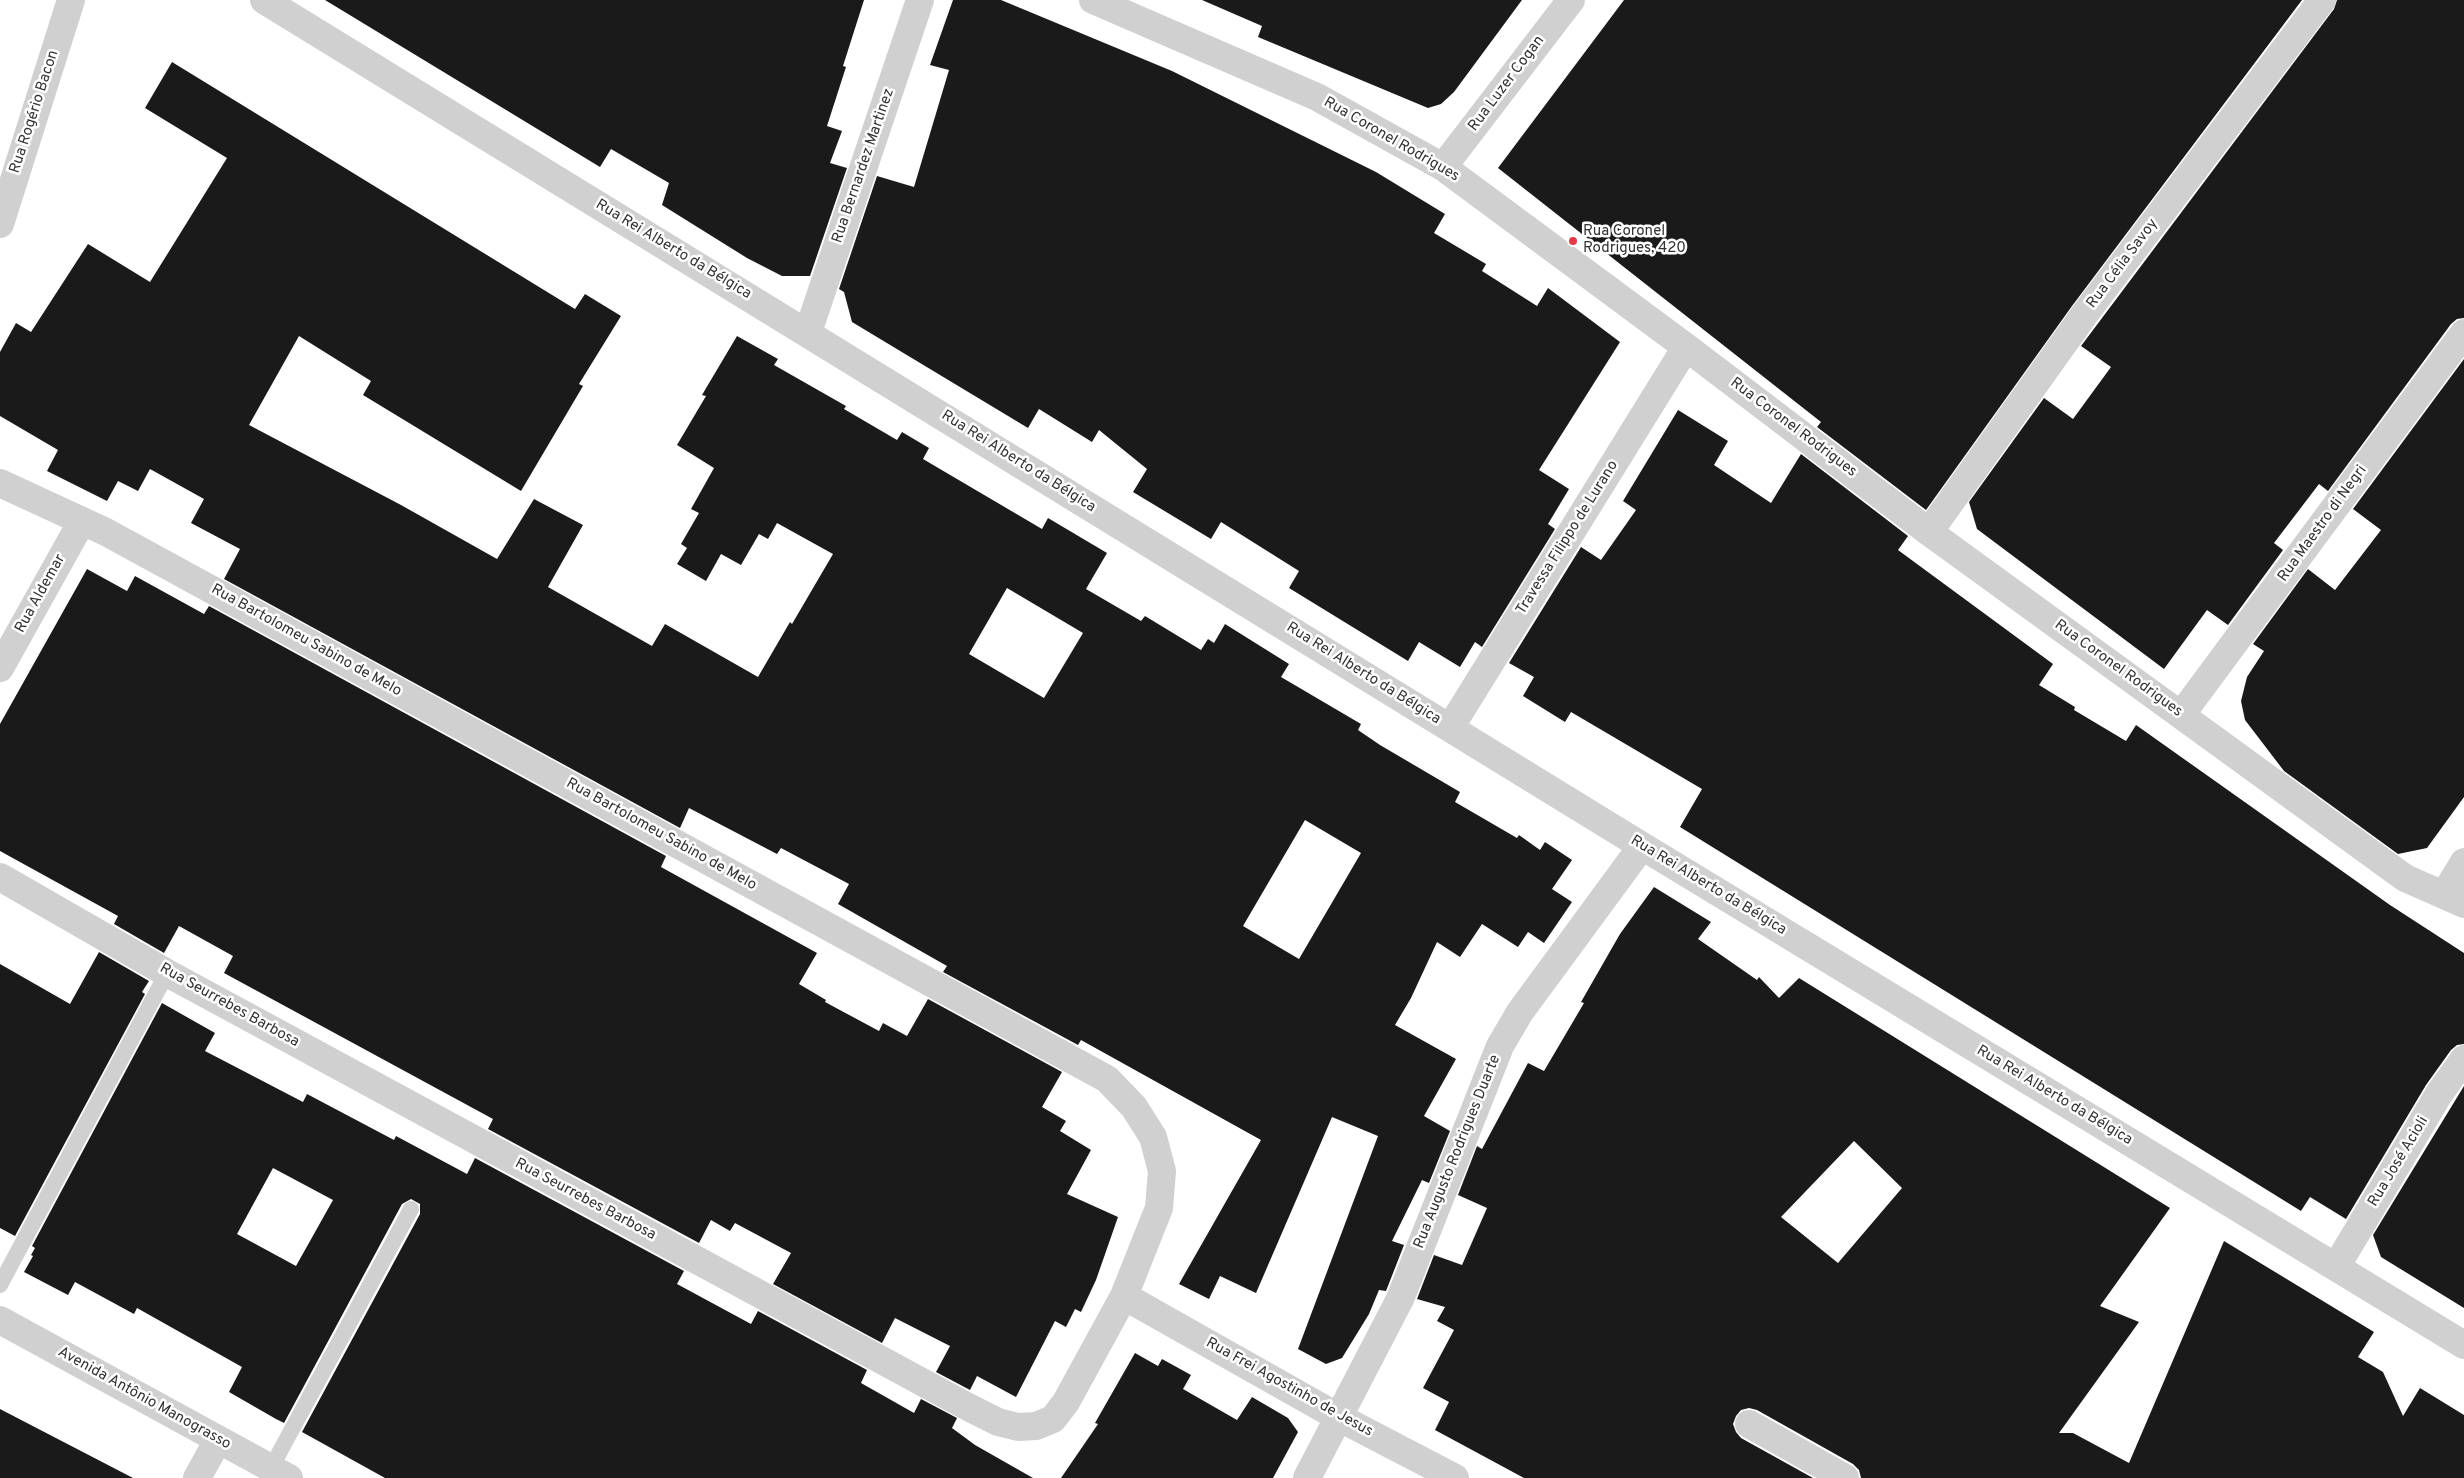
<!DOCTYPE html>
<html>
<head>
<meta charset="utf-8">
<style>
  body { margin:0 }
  canvas { display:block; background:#fff }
</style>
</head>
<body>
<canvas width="2464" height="1478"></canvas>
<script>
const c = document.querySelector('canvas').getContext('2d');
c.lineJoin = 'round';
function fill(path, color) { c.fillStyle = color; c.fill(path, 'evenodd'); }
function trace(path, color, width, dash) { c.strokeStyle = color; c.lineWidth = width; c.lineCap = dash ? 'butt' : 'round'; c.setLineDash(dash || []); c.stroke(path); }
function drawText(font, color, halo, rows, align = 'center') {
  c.font = font + ' Overpass,sans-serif'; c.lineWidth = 5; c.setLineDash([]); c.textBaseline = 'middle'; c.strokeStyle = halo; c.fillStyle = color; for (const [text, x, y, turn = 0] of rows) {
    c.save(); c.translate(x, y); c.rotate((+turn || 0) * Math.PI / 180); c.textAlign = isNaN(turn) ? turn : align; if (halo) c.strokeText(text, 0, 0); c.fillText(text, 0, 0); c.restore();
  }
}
const building = new Path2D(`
  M325,0H864L843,66L846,67L827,126L842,131L830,163L847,168L810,276H782L747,258L662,205L669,183L611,149L600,167Z
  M953,0H1001L1172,71L1376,172L1445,214L1434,233L1486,264L1482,271L1537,306L1548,288L1620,342L1539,470L1569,489L1548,524L1555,529L1482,647L1475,642L1460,667L1419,642L1408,661L1289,588L1299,571L1221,522L1211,539L1133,492L1147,469L1099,430L1092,442L1039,409L1028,428L852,322L844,292L839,289L877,176L914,187L949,70L930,65Z
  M1202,0H1522L1454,92L1441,104L1428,108L1258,37L1262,26Z
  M1624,0H2302L2072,306L1926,510L1817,427L1821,422L1498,168Z
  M2337,0H2464V318L2457,319L2451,324L2328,491L2319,484L2274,543L2283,550L2228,625L2207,610L2164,669L1977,529L1969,502L2044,398L2073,419L2111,367L2081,346L2334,9Z
  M172,62L575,309L585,294L621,316L579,384L583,386L521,491L363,395L371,381L299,336L249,425L401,505L497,559L534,499L583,525L548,587L652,646L665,624L758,677L790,622L792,624L833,554L777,523L768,539L759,534L741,565L721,554L706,581L677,564L687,548L681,544L699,513L691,509L714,468L677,445L706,396L702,395L737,336L778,359L774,365L846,406L844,409L897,440L902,432L929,448L923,459L1042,529L1048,518L1107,553L1086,589L1141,621L1145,616L1201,650L1208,639L1214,643L1225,624L1289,664L1281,677L1361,724L1358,730L1380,745L1460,792L1455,802L1517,838L1519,835L1540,850L1545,842L1572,860L1552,889L1572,902L1544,943L1528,932L1518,947L1482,924L1460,957L1437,942L1411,998L1395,1025L1456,1059L1424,1116L1450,1131L1429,1183L1422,1180L1392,1241L1404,1245L1386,1291L1379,1290L1369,1314L1342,1358L1326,1364L1298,1349L1378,1136L1332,1117L1256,1293L1220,1276L1209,1299L1179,1284L1261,1140L1081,1040L1078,1045L943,972L947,966L838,904L849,884L781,848L777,854L689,808L680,828L224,579L240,549L191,523L204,499L150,469L138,491L118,481L107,501L47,471L58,450L0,416V352L16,323L31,332L88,244L150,282L227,158L145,108ZM1007,588L1083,633L1044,698L969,654ZM1305,820L1361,853L1299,959L1243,926Z
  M2464,359V797L2427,848L2398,854L2284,771L2245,720L2241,701L2247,677L2264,651L2253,644L2308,569L2335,590L2381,530L2353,509Z
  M1678,410L1728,441L1714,465L1771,503L1801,454L1908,536L1898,550L2053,664L2039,685L2075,707L2074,710L2126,741L2136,725L2390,905L2464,953V1044L2457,1045L2451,1050L2426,1085L2346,1219L2310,1197L2301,1211L1680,827L1702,789L1571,712L1565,722L1523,696L1534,677L1509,663L1581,547L1601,560L1636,510L1623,501Z
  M87,569L127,591L135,576L204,614L209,606L666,856L661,867L817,953L799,984L826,1000L825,1002L879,1031L883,1023L907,1036L928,999L1062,1072L1042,1107L1066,1121L1060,1131L1091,1150L1067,1194L1118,1217L1096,1280L1081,1312L1075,1309L1066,1327L1055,1321L1016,1397L977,1376L970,1390L936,1372L950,1346L895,1318L882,1343L773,1284L791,1253L735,1223L730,1231L711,1220L699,1243L488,1129L493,1119L224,973L233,956L179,926L164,953L114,924L118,916L0,851V724Z
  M1654,887L1711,922L1698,939L1757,980L1759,977L1779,998L1799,978L2170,1208L2100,1306L2139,1322L2059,1433H2073L2129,1463L2224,1241L2374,1332L2358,1357L2383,1372L2403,1416L2420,1388L2464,1415V1478H1861L1859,1470L1853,1464L1757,1410L1749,1408L1741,1410L1736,1416L1733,1424L1736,1432L1741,1438L1813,1478H1524L1435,1430L1449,1402L1423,1388L1454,1330L1437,1321L1445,1307L1417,1299L1434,1255L1462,1265L1487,1208L1458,1195L1477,1146L1482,1149L1528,1063L1544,1071L1584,1003L1581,1002L1620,934ZM1854,1141L1902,1188L1838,1263L1781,1217Z
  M99,952L149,981L142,992L145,994L15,1236L0,1228V964L70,1004Z
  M162,1003L215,1033L205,1051L303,1102L307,1094L394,1140L396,1136L467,1174L475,1158L684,1271L677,1284L751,1324L758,1311L867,1370L861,1383L914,1413L921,1399L957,1418L952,1428L975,1445L1033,1478H385L302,1432L420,1214V1204L411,1199L402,1204L284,1423L276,1419L229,1392L242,1367L137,1308L134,1314L75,1282L68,1295L24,1272L33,1256L31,1255L35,1248L32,1246ZM273,1168L333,1200L296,1266L237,1234Z
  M2464,1086V1308L2381,1257L2373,1235Z
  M1135,1353L1158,1366L1162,1359L1191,1375L1183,1389L1237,1420L1252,1397L1288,1418L1298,1432L1273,1478H1061L1098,1424L1095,1423Z
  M0,1409L133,1478H0Z`);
const service = new Path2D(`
  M0,1285L167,973
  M271,1468L411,1209`);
const minor = new Path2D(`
  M264,0L1642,846L2464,1345
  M1093,0L1317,97L1443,167L1686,347L1929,532L2405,878L2464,904
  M1443,167L1571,0
  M0,224L71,0
  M808,332L920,0
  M0,483L106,532L1107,1079L1134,1107L1153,1137L1162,1171L1159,1208L1124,1296L1066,1402L1053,1419L1036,1426L1018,1427L998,1422L970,1408L167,973L0,877
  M1929,532L2084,315L2322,0
  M0,668L82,521
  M2181,715L2464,333
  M1450,728L1686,347
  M2444,895L2464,862
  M2336,1267L2439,1094L2464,1059
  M1124,1296L1340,1418L1455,1478
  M1749,1424L1845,1478
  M197,1478L218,1440
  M1307,1478L1400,1299L1500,1046L1520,1012L1642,846`);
const tertiary = new Path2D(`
  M0,1320L289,1478`);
const markers = [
  [1573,241,5,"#e63946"]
];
const streetNames = [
  ["Rua Luzer Cogan",1507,84,-53],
  ["Rua Rogério Bacon",35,112,-72],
  ["Rua Coronel Rodrigues",1391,140,30],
  ["Rua Bernardez Martinez",864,166,-71],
  ["Rua Rei Alberto da Bélgica",673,250,31],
  ["Rua Célia Savoy",2123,264,-53],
  ["Rua Coronel Rodrigues",1793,428,37],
  ["Rua Rei Alberto da Bélgica",1018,462,32],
  ["Rua Maestro di Negri",2323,524,-54],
  ["Travessa Filippo de Lurano",1568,538,-58],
  ["Rua Aldemar",41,594,-61],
  ["Rua Bartolomeu Sabino de Melo",306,641,29],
  ["Rua Coronel Rodrigues",2118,669,36],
  ["Rua Rei Alberto da Bélgica",1363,674,32],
  ["Rua Bartolomeu Sabino de Melo",661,835,29],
  ["Rua Rei Alberto da Bélgica",1708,886,31],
  ["Rua Seurrebes Barbosa",229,1006,29],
  ["Rua Rei Alberto da Bélgica",2054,1096,31],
  ["Rua Augusto Rodrigues Duarte",1458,1152,-68],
  ["Rua José Acioli",2399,1162,-59],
  ["Rua Seurrebes Barbosa",585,1200,28],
  ["Rua Frei Agostinho de Jesus",1289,1388,29],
  ["Avenida Antônio Manograsso",144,1399,29]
];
const poiNames = [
  ["Rua Coronel",1583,232],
  ["Rodrigues, 420",1583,249]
];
fill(building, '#1a1a1a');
trace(service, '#d0d0d0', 16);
trace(minor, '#d0d0d0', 28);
trace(tertiary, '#d0d0d0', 28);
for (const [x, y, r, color] of markers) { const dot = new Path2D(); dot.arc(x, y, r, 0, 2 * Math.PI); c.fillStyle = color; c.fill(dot); trace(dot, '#fff', 2); }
drawText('15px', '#333', '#fff', streetNames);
drawText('15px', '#333', '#fff', poiNames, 'left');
</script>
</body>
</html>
